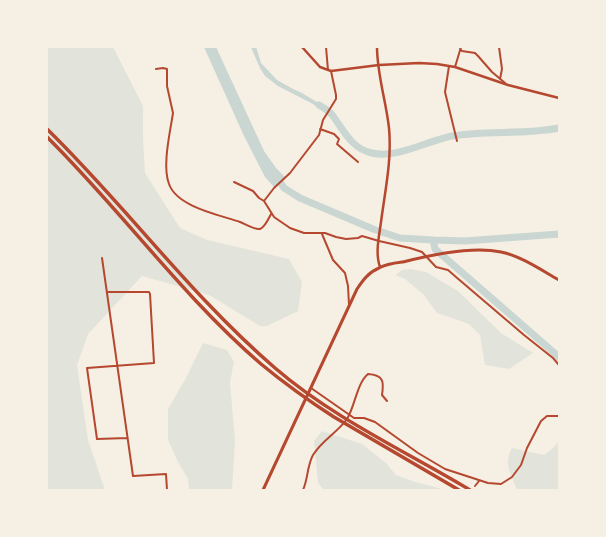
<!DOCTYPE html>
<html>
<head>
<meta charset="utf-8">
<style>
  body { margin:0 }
  #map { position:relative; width:606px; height:537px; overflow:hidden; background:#f6efe4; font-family:"PT Sans",sans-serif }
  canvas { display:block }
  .frame { position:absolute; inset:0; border:48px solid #f6efe4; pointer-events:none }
</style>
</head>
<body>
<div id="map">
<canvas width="606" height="537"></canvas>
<div class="frame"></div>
</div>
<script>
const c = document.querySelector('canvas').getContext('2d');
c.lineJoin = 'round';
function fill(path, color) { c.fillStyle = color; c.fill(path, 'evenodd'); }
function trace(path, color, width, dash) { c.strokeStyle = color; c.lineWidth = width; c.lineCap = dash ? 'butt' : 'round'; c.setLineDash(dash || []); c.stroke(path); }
const green = new Path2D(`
  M47,47H113L143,106V137L145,173L180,228L207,240L289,259L302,282L298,311L267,326H260L209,295L142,276L88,334L77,365L88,440L105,490H47Z
  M411,269L426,272L458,291L501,333L533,353L509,369L485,365L480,335L469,324L437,313L423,294L405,279L395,275L402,270Z
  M203,343L227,350L234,362L230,382L235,441L232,490H189L188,479L177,460L168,440V409L186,378Z
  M322,431L362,444L386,463L396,475L415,482L439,488L441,490H324L318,483L314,441Z
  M559,441V489L557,490H517C511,474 503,464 512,448L544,455L554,447Z`);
const water = new Path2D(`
  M204,47H216L264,151L276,168L285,177L274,187L265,177L244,136Z
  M251,47H256L261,63L277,80L293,89L302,93L328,109L325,113L313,104L278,86L265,76L260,68Z`);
const river = new Path2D(`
  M319,105C324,108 330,111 333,116C344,131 352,149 372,153C396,159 427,141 452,136C488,130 524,135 559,128
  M277,177L284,188L300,198L373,229L400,238L433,240L465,241L559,234
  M433,240L435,249L559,357`);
const minor = new Path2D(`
  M326,47L328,70
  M499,47L502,69L500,79
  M460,49L462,51L475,53L478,56L492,72L505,83
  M449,66L445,92L457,141
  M455,67L461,47
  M156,69L163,68L167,69V86L173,113C170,133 162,166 169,184C177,207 220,215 240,222C245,224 255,230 260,229C265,227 269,218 271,214
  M320,129L334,134L339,139L337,144L358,162
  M234,182L253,191L259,198L264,201L274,217L290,228L304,233H325L336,237L346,239L358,238L362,236L379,241L410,248L422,252L436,267L448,270L456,277L524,335L553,358L559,365
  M264,201L274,188L290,173L319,135L323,120L336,99V95L331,71
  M322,234L333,260L345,273L348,286L349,305
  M102,258L133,476L166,474L167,490
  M107,292H149L150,294L154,363L87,368L97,439L127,438
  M311,388L354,418H364L375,422L418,453L445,469L488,483L501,484L512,477L521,465L527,448L541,421L547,416H559
  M475,486L479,481
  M303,490C308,479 307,466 313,455C322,440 337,433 347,419C355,406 357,383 368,374C384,375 384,382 382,395L387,401`);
const tertiary = new Path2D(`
  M377,47C377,74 386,101 389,128C392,160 385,191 381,222C379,237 375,253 380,267`);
const secondary = new Path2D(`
  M302,47L320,67L331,71L379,65L419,63L437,64L455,67L508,85L559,98`);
const primary = new Path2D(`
  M263,490L357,289C363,280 369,272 379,268C386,264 395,263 403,262C430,255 473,246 501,252C521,256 541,270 559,280`);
const motorway = new Path2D(`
  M47,129C126,206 191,296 275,368C333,418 405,451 470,490
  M47,137C121,210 182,296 261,364C284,383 309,401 334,417L459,490`);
fill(green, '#e2e4dc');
fill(water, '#c9d6d2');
trace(river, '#c9d6d2', 7);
trace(minor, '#b5482f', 2);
trace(tertiary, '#b5482f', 2.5);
trace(secondary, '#b5482f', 2.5);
trace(primary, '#b5482f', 3);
trace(motorway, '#b5482f', 3.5);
</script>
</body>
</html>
